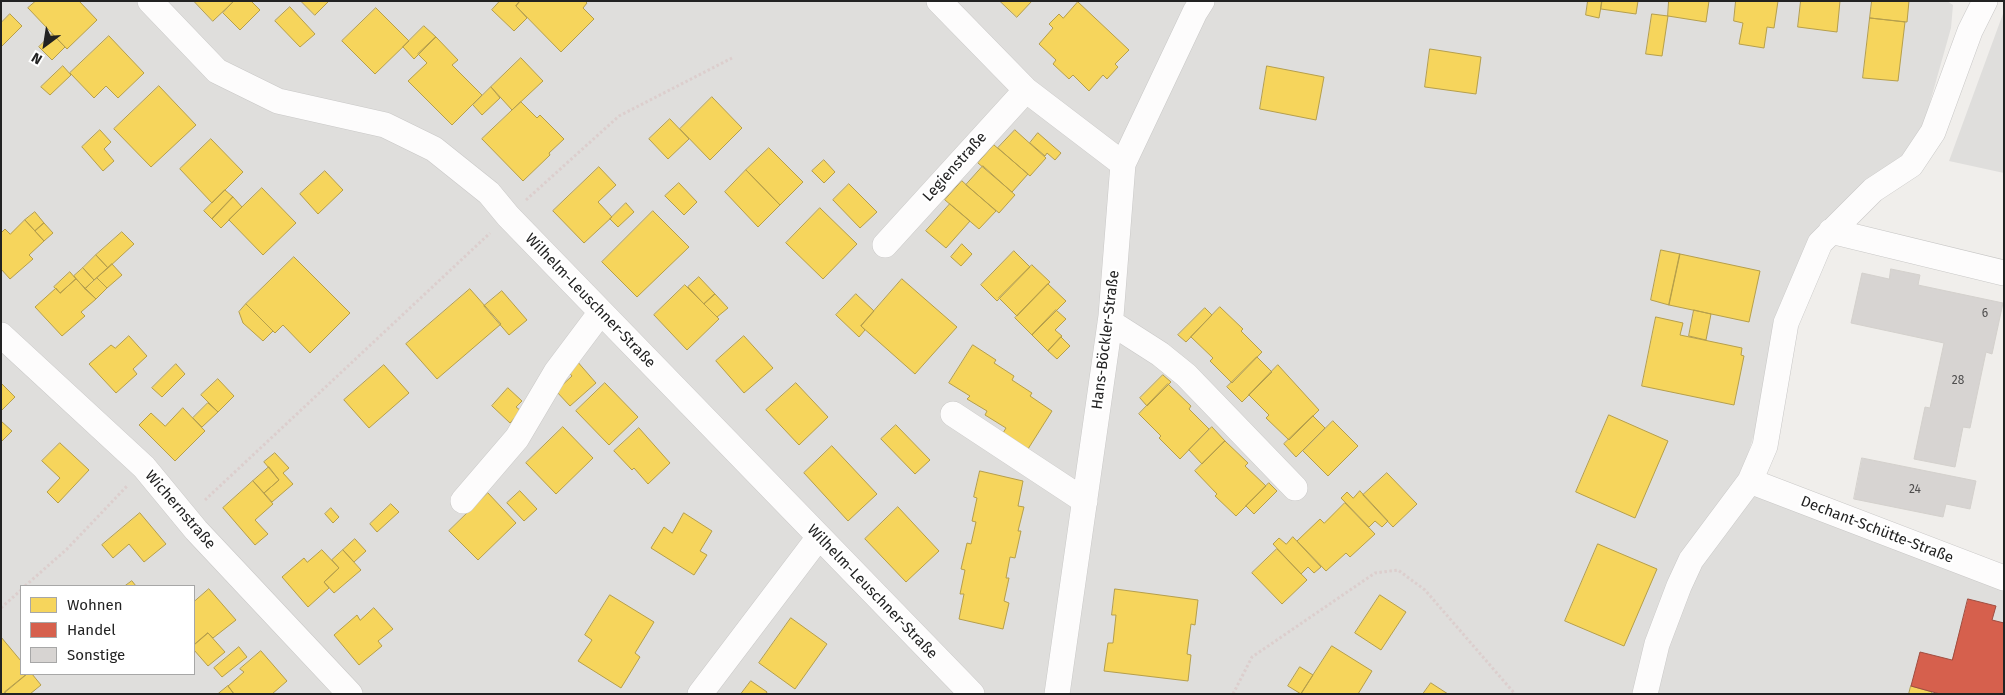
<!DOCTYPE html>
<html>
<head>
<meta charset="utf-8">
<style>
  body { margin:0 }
  #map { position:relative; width:2005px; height:695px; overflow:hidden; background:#f0eeeb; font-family:"Fira Sans",sans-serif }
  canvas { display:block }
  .frame { position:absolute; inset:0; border:2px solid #222; pointer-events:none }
  .legend { position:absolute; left:20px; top:585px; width:175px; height:90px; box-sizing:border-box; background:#fff; border:1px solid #a7a7a7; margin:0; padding:6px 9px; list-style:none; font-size:15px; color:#222 }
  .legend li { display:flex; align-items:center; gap:10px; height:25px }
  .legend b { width:25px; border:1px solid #a7a7a7 }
  .north { position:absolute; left:20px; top:20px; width:50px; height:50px; -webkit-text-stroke:4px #fff; paint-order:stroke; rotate:211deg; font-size:14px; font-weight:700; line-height:20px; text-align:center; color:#222 }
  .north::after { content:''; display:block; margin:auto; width:18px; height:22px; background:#222; clip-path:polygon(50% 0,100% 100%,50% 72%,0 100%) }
</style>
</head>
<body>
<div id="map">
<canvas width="2005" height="695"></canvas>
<div class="frame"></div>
<ul class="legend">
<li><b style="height:14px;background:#f6d55c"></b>Wohnen</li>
<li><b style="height:14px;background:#d6604d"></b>Handel</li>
<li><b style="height:14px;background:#d7d4d2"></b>Sonstige</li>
</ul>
<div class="north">N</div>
</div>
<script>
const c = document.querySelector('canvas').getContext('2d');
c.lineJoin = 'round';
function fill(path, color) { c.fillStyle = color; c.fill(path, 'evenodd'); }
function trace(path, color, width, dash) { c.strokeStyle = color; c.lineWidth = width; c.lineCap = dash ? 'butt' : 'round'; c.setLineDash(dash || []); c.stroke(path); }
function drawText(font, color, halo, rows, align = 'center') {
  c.font = font + ' "Fira Sans",sans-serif'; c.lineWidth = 5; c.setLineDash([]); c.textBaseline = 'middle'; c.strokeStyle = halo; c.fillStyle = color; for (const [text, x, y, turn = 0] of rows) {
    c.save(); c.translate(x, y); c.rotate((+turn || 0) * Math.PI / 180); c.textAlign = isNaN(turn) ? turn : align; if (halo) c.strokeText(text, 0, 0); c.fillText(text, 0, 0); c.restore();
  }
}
const residential = new Path2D(`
  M1,1H1947L1953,5L1951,28L1923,127L1904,156L1813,236L1738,488L2004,591V694H1ZM21,586H194V674H21Z
  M2004,11V173L1949,161Z`);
const homes = new Path2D(`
  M36,1H79L97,20L67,49L28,8Z
  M194,1H234L213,21Z
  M234,1H251L260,10L240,30L223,13Z
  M301,1H329L315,15Z
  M500,1H520L516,6L527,18L514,31L492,10Z
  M520,1H585L587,3L583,8L594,19L561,52L516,6Z
  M1000,1H1032L1017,17Z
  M1588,1H1602L1599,18L1586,15Z
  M1602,1H1638L1636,14L1601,9Z
  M1669,1H1709L1706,22L1668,16Z
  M1736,1H1778L1774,28L1767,27L1764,48L1739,44L1743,23L1734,21Z
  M1801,1H1840L1837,32L1798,27Z
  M1872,1H1909L1907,22L1870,18Z
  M1078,2L1129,50L1115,64L1118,67L1107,79L1103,75L1089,91L1073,75L1069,79L1053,64L1056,60L1039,44L1053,28L1049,24L1059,14L1063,18Z
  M290,7L315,34L300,47L275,21Z
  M376,8L409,41L375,74L342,41Z
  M10,14L22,26L1,47V23Z
  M1652,14L1668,16L1662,56L1646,54Z
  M1870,18L1905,22L1898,81L1863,78Z
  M424,26L436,37L414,59L403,47Z
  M52,34L65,47L52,60L39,47Z
  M109,36L144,73L118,98L106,86L94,98L70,73Z
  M436,37L458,60L452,65L482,95L452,125L408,81L427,63L418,54Z
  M1430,49L1481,57L1476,94L1425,87Z
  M521,58L543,81L512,110L491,87Z
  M63,66L71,75L50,95L41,87Z
  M1267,66L1324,77L1316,120L1260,109Z
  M159,86L196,125L151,167L114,129Z
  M491,87L500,98L482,115L473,105Z
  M712,97L742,128L710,160L680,129Z
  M521,102L537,118L540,115L564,139L549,153L550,155L523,181L482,139Z
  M670,119L689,139L668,159L649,139Z
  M100,130L111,142L104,149L114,161L103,171L82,147Z
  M1015,130L1046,158L1030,176L998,148Z
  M1038,133L1061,153L1055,160L1047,153L1045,156L1030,143Z
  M211,139L243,172L212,203L180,169Z
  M994,145L1028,174L1012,192L978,163Z
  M769,148L803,182L780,205L746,170Z
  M824,160L835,172L824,183L812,171Z
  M983,166L1015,195L999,213L966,185Z
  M599,167L616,185L598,202L612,217L584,243L553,211Z
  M746,170L780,205L758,227L725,192Z
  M325,171L343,190L318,214L300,194Z
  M962,181L996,211L979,229L945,200Z
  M679,183L697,202L684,215L665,196Z
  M849,184L877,212L860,228L833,200Z
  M262,188L296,223L263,255L229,220Z
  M225,190L233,197L212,219L204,211Z
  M233,197L242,207L221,228L212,219Z
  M626,203L634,212L618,227L610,219Z
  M950,204L970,221L946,248L926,231Z
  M820,208L857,244L823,279L786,243Z
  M653,211L689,247L637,297L602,262Z
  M35,212L44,223L35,231L25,220Z
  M25,220L44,241L29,255L33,259L10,279L1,269V233L5,229L10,234Z
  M44,223L53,233L44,241L35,231Z
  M122,232L134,244L108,268L96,255Z
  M962,244L972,254L961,266L951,257Z
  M1661,250L1680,254L1669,305L1651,300Z
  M1014,251L1030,267L997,301L981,285Z
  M1680,254L1760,271L1749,322L1669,305Z
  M96,255L108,268L94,280L83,268Z
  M294,257L350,313L310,353L283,325L275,333L246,304Z
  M112,264L122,275L107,288L97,278Z
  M1032,265L1050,282L1017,316L999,298Z
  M83,268L94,280L85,289L74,276Z
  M70,272L76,279L60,293L54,287Z
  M699,277L715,294L704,304L688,287Z
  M97,278L107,288L96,299L85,289Z
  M76,279L96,299L81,312L85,316L62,336L35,307L56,288L60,293Z
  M902,279L957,327L915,374L861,326Z
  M1048,284L1066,301L1032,335L1015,318Z
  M685,285L719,319L687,350L654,315Z
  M470,289L501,324L437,379L406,344Z
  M502,291L527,320L509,335L484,306Z
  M715,294L728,308L717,317L704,304Z
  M856,294L874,311L861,326L865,330L859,337L836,315Z
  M246,304L273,331L263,341L243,323L239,312Z
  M1220,307L1243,329L1241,331L1262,352L1232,383L1210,361L1213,358L1191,337Z
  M1205,308L1212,315L1186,342L1178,335Z
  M1056,310L1066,319L1055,330L1062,336L1048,351L1032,335Z
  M1694,310L1711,314L1706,340L1689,336Z
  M1656,317L1683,323L1680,335L1742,348L1741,355L1744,356L1734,405L1642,386Z
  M129,336L147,356L133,369L137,374L116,393L89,364L111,345L115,348Z
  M744,336L773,368L744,393L716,361Z
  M1061,337L1070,346L1057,359L1048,351Z
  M973,345L996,360L994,363L1014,376L1012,380L1032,393L1030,396L1052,411L1028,449L1003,433L1006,428L985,415L987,411L967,399L970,396L949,383Z
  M1257,357L1272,372L1242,402L1227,387Z
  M576,360L596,383L570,406L556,391L572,376L566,369Z
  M176,364L185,374L162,397L152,388Z
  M384,365L409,393L369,428L344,400Z
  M1278,365L1319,410L1289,440L1266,418L1269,415L1249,395Z
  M1163,375L1171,382L1147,406L1140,398Z
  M218,379L234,396L218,412L201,395Z
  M1,383L15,397L1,411Z
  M605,383L638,417L609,445L576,411Z
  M796,383L828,417L799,445L766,410Z
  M1168,384L1191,406L1189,409L1209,429L1180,459L1159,438L1161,436L1139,414Z
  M508,388L522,401L516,407L521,411L510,423L492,406Z
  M208,403L218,412L202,427L193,418Z
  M183,408L205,431L175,461L139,425L151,413L165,426Z
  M1609,415L1668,441L1635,518L1576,492Z
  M1313,416L1325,428L1296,457L1284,444Z
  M1,421L12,431L1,442Z
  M1333,421L1358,446L1328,476L1303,451Z
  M896,425L930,460L915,474L881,439Z
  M563,427L593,458L556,494L526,463Z
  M1212,427L1225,441L1202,464L1189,450Z
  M639,428L670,463L648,484L634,468L632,470L614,451Z
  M1225,441L1248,463L1245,466L1266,486L1236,516L1215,496L1217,494L1195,471Z
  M60,443L89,470L58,503L47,492L60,478L42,461Z
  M832,446L877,494L848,521L804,473Z
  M275,453L289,468L283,473L293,484L272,502L264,493L279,480L264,462Z
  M269,467L279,480L264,493L253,481Z
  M980,471L1023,481L1018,506L1024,507L1018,531H1021L1015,558L1010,557L1006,578H1009L1004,601L1009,603L1003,629L959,619L964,594H960L965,570L961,569L967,543L971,544L976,522L972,521L977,498L974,497Z
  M1387,473L1417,504L1393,527L1363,495Z
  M253,481L273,504L255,520L268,534L255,545L223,508Z
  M1269,483L1277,491L1254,514L1246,506Z
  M520,491L537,509L524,521L507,503Z
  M1360,491L1388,521L1382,527L1375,521L1369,527L1341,498L1347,492L1353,498Z
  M488,493L516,523L478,560L449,531Z
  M1345,503L1375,534L1350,557L1346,553L1326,571L1297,541L1320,519L1324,523Z
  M391,504L399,512L377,532L370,524Z
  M898,507L939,551L906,582L865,539Z
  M331,508L339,517L333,523L325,514Z
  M140,513L166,544L144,562L129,544L113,558L102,545Z
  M684,513L712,531L700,551L707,555L694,575L651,548L664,527L672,533Z
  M1293,537L1321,567L1314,573L1308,567L1301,574L1273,544L1279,538L1286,544Z
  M355,539L366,551L354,562L343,550Z
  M1598,544L1657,569L1624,646L1565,621Z
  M1277,549L1307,580L1282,604L1252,573Z
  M322,550L339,568L324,582L329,588L308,607L282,577L304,558L307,562Z
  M343,550L361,570L334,593L324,582L339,568L332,560Z
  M132,581L136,586H125Z
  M209,589L236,620L213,638L208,633L194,645V602Z
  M1115,589L1198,600L1195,625L1191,624L1187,654L1191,655L1188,681L1104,671L1108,643H1113L1116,615H1112Z
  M610,595L654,622L635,653L640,657L621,688L578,661L592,640L585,635Z
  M1380,595L1406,612L1381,650L1355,633Z
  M374,608L393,629L378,641L382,646L359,665L334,635L357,615L360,620Z
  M791,618L827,644L795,689L759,663Z
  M208,633L225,652L208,666L194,650V645Z
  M1,637L21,661V674H27L3,694H1Z
  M1332,646L1372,671L1358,694H1301Z
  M239,647L247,657L222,677L214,668Z
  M261,651L287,681L272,694H234L228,686L244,672L240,669Z
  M1300,667L1313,675L1301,694L1288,686Z
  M27,674H32L41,685L30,694H6L5,692Z
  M751,681L767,692L766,694H741Z
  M1431,683L1448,694H1423Z
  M228,686L234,694H218Z
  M1911,686L1932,692L1931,694H1909Z`);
const shops = new Path2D(`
  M1968,599L1996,606L1992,620L2004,623V694H1940L1911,686L1920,652L1952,660Z`);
const building = new Path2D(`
  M1891,269L1920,275L1918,285L2003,303L1992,354L1986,352L1970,428L1963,427L1955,467L1914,459L1925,407L1930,408L1944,343L1851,323L1862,273L1889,279Z
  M1862,458L1976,481L1970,509L1946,504L1943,517L1854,499Z`);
const path = new Path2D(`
  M526,200L619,116L732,58
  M205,500L490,233
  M25,586L67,549L127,486
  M1,608L21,590
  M1233,694L1252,657L1375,573L1398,570L1425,590L1515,694`);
const minor = new Path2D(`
  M150,1L217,71L278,101L385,125L434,149L489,193L508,216L972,694
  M939,1L1026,90L1123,164
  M1831,231L2004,273
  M885,245L1026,90
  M1110,322L1160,354L1186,375L1295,488
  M1,335L144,467L196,530L350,694
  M953,414L1085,501
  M1750,481L2004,578
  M463,501L517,438L556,372L601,312
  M700,694L819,537
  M1057,694L1111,316L1123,164L1195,12L1202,1
  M1645,694L1657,644L1679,586L1691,560L1750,481L1765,446L1786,323L1820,243L1873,190L1911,165L1933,132L1970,31L1985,1`);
const numberNames = [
  ["6",1985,314],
  ["28",1958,381],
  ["24",1915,490]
];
const streetNames = [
  ["Legienstraße",955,167,-48],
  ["Wilhelm-Leuschner-Straße",590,301,46],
  ["Hans-Böckler-Straße",1106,340,-83],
  ["Wichernstraße",180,510,49],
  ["Dechant-Schütte-Straße",1877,530,21],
  ["Wilhelm-Leuschner-Straße",872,592,46]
];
fill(residential, '#dfdedc');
fill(homes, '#f6d55c');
trace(homes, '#b69f4b', 1);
fill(shops, '#d6604d');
trace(shops, '#a04d40', 1);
fill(building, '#d7d4d2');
trace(building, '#d3d0cc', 1);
trace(minor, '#c9c8c7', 26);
trace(path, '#dccecd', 3, [2.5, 2.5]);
trace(minor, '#fdfcfc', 25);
drawText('12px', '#4f4e4e', null, numberNames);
drawText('15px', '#222', '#fff', streetNames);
</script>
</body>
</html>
